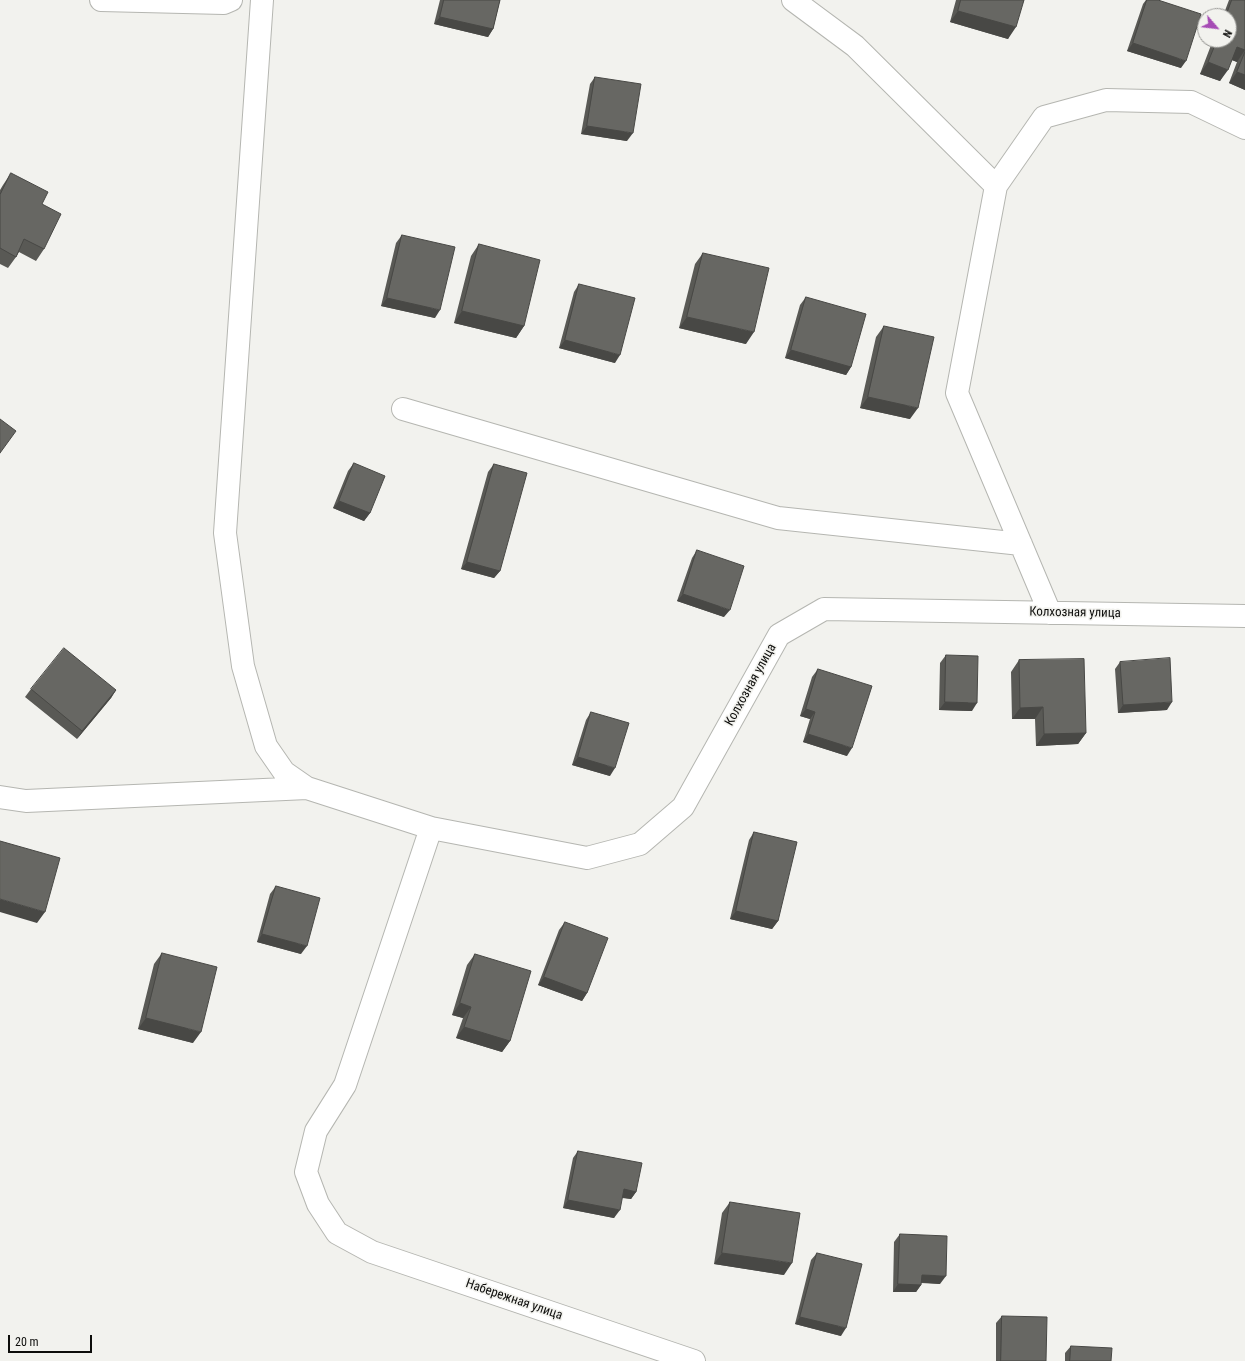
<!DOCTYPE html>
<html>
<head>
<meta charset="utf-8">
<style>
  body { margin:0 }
  #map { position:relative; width:1245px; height:1361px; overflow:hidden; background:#f2f2ee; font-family:"Roboto Condensed",sans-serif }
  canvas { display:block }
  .north { position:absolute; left:1197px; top:8px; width:40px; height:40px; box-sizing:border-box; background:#f2f2ee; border:1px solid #969693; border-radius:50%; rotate:118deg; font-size:11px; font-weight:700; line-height:16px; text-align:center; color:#0d0d0b }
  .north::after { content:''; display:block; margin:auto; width:14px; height:18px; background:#a64bb5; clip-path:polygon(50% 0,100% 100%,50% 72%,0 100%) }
  .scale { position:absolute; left:8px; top:1335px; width:84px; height:18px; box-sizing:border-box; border:2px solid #0d0d0b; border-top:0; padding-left:5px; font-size:12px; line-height:14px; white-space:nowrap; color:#0d0d0b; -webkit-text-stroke:3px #f2f2ee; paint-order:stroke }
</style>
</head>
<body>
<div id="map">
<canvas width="1245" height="1361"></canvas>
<div class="north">N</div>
<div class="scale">20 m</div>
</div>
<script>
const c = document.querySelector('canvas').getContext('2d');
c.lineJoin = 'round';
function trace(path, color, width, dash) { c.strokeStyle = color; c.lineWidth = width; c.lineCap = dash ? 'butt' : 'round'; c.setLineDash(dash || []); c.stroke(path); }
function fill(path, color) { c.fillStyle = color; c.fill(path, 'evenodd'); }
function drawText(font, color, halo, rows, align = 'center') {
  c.font = font + ' "Roboto Condensed",sans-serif'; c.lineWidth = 3; c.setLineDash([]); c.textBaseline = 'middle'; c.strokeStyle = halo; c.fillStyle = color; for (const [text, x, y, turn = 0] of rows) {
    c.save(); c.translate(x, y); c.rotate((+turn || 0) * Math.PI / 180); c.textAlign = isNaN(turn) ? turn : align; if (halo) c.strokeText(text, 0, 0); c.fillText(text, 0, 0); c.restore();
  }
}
const minor = new Path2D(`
  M101,0L224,3L231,0
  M262,0L225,533L243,666L266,746L284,772L307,788
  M793,0L855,46L996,186
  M403,409L778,518L1021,544
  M1050,613L957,393L996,186L1044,117L1106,100L1191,102L1245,128
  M0,797L26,801L307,788L431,828L587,858L640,844L683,807L779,635L824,609L1245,616
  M431,828L345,1085L316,1131L306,1172L318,1204L337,1233L372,1252L694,1361`);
const wall = new Path2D(`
  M440,0H500L493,29L488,37L434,24Z
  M956,0H1024L1008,39L950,22Z
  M1146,0H1158L1181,68L1127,51L1143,4Z
  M1229,0H1245V90L1229,83L1237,62L1232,60L1220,81L1200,74L1213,40H1229V16H1223Z
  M595,77L627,141L581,134L590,84Z
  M11,173L42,204L44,249L36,261L19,252L16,257L8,268L0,264V190L3,185Z
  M402,235L435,318L381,306L396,243Z
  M479,244L524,326L516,338L454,323L471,256Z
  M703,253L746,344L679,328L695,264Z
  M579,284L615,363L559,348L574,292Z
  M806,297L851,367L846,375L785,358L800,305Z
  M884,326L910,419L860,408L876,337Z
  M354,463L370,513L364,521L333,508L348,471Z
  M494,464L500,571L494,578L461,569L488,472Z
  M697,550L724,617L677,601L692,558Z
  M946,655L972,711L939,710L940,663Z
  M1019,660L1086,733L1078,744L1036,746L1035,719H1012L1011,672Z
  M1120,662L1167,710L1118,713L1115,669Z
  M818,669L847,756L803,742L810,719L800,716L812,677Z
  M31,689L116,690L111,698L77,739L25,697Z
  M591,712L610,776L572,765L586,720Z
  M754,832L778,921L772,929L730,919L749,840Z
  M276,886L301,954L257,942L270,894Z
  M565,922L587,993L582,1001L538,985L559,930Z
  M162,953L193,1043L138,1029L154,964Z
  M475,954L510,1041L502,1052L456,1038L463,1018L452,1015L467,965Z
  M578,1151L636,1192L631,1199L622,1198L614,1218L563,1208L573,1158Z
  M730,1202L784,1275L714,1264L722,1213Z
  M900,1234L940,1284L921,1283V1285L916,1292H893L894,1242Z
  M817,1253L841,1336L795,1324L811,1260Z
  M1002,1316L1046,1361H996V1323Z
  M1071,1346L1111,1361H1065V1353Z`);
const shadedWall = new Path2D(`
  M958,11L1016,27L1008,39L950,22Z
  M440,17L493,29L488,37L434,24Z
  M1133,43L1186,61L1181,68L1127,51Z
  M1237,47L1245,50L1237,62L1229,59Z
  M1208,62L1228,70L1220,81L1200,74Z
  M1237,72L1245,75V90L1229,83Z
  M587,126L633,133L627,141L581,134Z
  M387,298L440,310L435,318L381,306Z
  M462,311L524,326L516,338L454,323Z
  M687,317L754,332L746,344L679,328Z
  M565,340L620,355L615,363L559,348Z
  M791,350L851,367L846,375L785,358Z
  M868,397L918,408L910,419L860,408Z
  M339,501L370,513L364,521L333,508Z
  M467,562L500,571L494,578L461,569Z
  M683,594L730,610L724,617L677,601Z
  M116,690L111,698L77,739L82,731Z
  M945,702L977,703L972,711L939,710Z
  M1172,702L1167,710L1118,713L1123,705Z
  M1043,707L1035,719H1012L1020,708Z
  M806,709L815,712L810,719L800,716Z
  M1086,733L1078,744L1036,746L1044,734Z
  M808,734L852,748L847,756L803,742Z
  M578,757L615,768L610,776L572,765Z
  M0,899L45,912L37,923L0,912Z
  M736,911L778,921L772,929L730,919Z
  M262,934L307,946L301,954L257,942Z
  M544,977L587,993L582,1001L538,985Z
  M460,1003L471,1007L463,1018L452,1015Z
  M146,1018L201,1032L193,1043L138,1029Z
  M464,1027L510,1041L502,1052L456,1038Z
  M624,1189L636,1192L631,1199L619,1197Z
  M568,1200L620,1210L614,1218L563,1208Z
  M722,1253L792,1263L784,1275L714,1264Z
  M922,1275L946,1276L940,1284L916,1282Z
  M898,1284L921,1285L916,1292H893Z
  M800,1317L846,1328L841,1336L795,1324Z`);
const building = new Path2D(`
  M444,0H500L493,29L440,17Z
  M961,0H1024L1016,27L958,11Z
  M1147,0H1158L1201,14L1186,61L1133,43Z
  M1232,0H1245V50L1237,47L1228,70L1208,62L1217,40H1229V16H1226Z
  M1245,52V75L1237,72Z
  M595,77L641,84L633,133L587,126Z
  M11,173L48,192L42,204L61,214L44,249L24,239L16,257L0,248V195Z
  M402,235L455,247L440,310L387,298Z
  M479,244L540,260L524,326L462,311Z
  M703,253L769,268L754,332L687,317Z
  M579,284L635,298L620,355L565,340Z
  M806,297L866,314L851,367L791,350Z
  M884,326L934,337L918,408L868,397Z
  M0,419L16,431L0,453Z
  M354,463L385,476L370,513L339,501Z
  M494,464L527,473L500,571L467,562Z
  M697,550L744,566L730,610L683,594Z
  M64,648L116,690L82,731L31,689Z
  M946,655L978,656L977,703L945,702Z
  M1170,658L1172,702L1123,705L1120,662Z
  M1084,659L1086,733L1044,734L1043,707L1020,708L1019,660Z
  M818,669L872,686L852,748L808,734L815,712L806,709Z
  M591,712L629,723L615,768L578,757Z
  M754,832L797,842L778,921L736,911Z
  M0,841L60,858L45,912L0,899Z
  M276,886L320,898L307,946L262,934Z
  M565,922L608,938L587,993L544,977Z
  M162,953L217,967L201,1032L146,1018Z
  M475,954L531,971L510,1041L464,1027L471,1007L460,1003Z
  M578,1151L642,1163L636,1192L624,1189L620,1210L568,1200Z
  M730,1202L800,1213L792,1263L722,1253Z
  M900,1234L947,1236L946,1276L922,1275L921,1285L898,1284Z
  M817,1253L862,1264L846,1328L800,1317Z
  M1002,1316L1047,1317L1046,1361H1001Z
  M1071,1346L1112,1348L1111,1361H1070Z`);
const streetNames = [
  ["Колхозная улица",1075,613,1],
  ["Колхозная улица",751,685,-61],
  ["Набережная улица",514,1300,19]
];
trace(minor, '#b5b6b1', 24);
trace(minor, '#fff', 22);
fill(wall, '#595955');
fill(shadedWall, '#484845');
fill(building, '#676763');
trace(building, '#484845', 1);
drawText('13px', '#0d0d0b', '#f2f2ee', streetNames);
</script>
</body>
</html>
